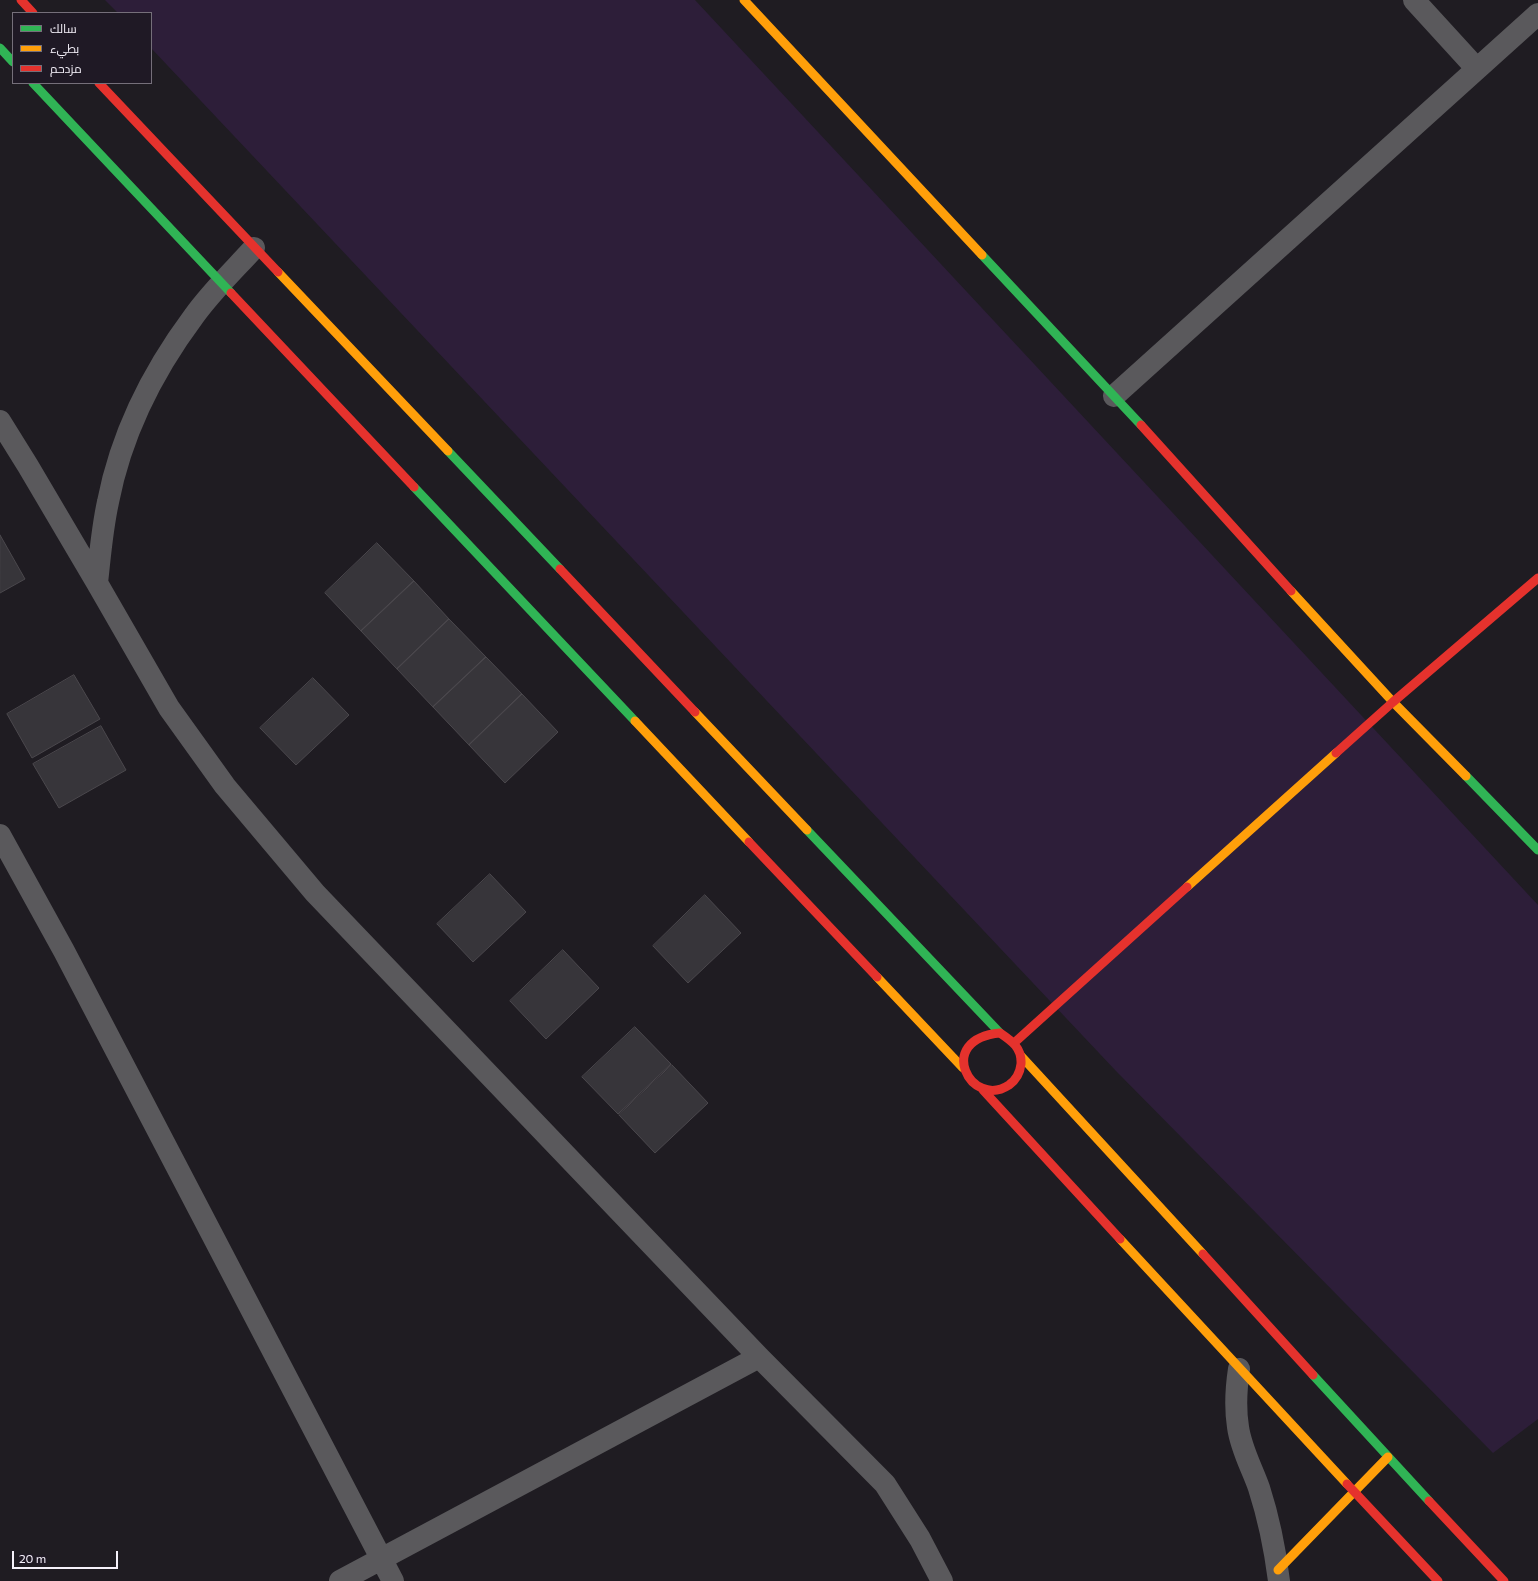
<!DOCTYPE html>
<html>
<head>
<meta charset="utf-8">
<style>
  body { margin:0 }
  #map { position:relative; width:1538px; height:1581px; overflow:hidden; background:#1f1c22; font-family:Commissioner,Cairo,sans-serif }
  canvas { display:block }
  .legend { position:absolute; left:12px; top:12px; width:140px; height:72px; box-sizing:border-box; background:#1f1925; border:1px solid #756f7a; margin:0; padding:5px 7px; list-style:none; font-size:12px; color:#f5f1fa }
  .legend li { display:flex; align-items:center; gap:8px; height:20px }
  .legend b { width:20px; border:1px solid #756f7a }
  .scale { position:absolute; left:12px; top:1551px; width:106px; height:18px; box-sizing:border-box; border:2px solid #f5f1fa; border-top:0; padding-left:5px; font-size:12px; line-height:14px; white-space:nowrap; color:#f5f1fa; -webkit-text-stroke:3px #1f1925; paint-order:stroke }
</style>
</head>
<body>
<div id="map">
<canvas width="1538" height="1581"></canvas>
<ul class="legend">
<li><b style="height:5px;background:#30b455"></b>سالك</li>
<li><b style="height:5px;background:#ff9f0a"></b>بطيء</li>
<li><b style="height:5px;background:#e5322d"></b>مزدحم</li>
</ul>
<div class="scale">20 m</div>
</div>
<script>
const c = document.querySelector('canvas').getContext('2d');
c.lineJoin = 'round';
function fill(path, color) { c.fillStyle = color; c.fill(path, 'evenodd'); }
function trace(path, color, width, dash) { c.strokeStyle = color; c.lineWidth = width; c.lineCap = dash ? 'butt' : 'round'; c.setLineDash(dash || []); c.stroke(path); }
const green = new Path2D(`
  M105,0H695L1538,905V1419L1493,1453L1116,1071L151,48V13H118Z`);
const building = new Path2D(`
  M0,535L25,579L0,593Z
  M377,543L414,581L361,631L325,593Z
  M414,581L449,619L397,669L361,631Z
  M449,619L486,657L433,707L397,669Z
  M486,657L522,694L469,745L433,707Z
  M74,675L100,719L32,758L7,714Z
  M313,678L349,715L296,765L260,728Z
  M522,694L558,732L505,783L469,745Z
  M101,726L126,770L59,808L33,764Z
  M490,874L526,912L473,962L437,924Z
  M705,895L741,933L688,983L653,946Z
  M563,950L599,988L546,1039L510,1001Z
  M635,1027L671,1064L618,1114L582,1077Z
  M672,1065L708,1103L655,1153L619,1115Z`);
const street = new Path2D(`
  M1414,0L1477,69
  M1114,396L1538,14
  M0,421L28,466L97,583L169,708L225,786L315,893L759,1357L885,1484L920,1539L942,1581
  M97,583C100,556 102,529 108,502C121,435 153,371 194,316C211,292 234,270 254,248
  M0,835L64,951L393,1581
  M1239,1369C1236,1389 1235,1408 1238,1427C1241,1449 1252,1468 1259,1488C1269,1519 1275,1549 1279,1581
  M340,1581L759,1357`);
const fast = new Path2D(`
  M0,48L13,62
  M33,83L231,293
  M982,255L1141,425
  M448,451L560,569
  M414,487L635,721
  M1466,776L1538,850
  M807,830L1000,1033
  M1313,1375L1429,1501`);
const slow = new Path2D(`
  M744,0L982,255
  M278,272L448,451
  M1291,591L1393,702L1466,776
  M695,712L807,830
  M635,721L749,842
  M1187,887L1336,753
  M877,977L963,1068
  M1021,1056L1203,1254
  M1120,1239L1347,1484
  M1278,1570L1388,1457`);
const jam = new Path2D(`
  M21,0L33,13
  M99,83L278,272
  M231,293L414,487
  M1141,425L1291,591
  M560,569L695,712
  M1336,753L1393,702L1538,578
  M749,842L877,977
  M1000,1033C1012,1041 1022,1048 1021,1064C1020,1073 1016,1080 1009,1085C971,1110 934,1039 1000,1033Z
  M1014,1043L1187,887
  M983,1090L1120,1239
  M1203,1254L1313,1375
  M1347,1484L1438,1581
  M1429,1501L1504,1581`);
fill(green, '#2d1e39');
fill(building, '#37353a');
trace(building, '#4b484d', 1);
trace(street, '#5a595c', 22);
trace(fast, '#30b455', 9);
trace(slow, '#ff9f0a', 9);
trace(jam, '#e5322d', 9);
</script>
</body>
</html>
